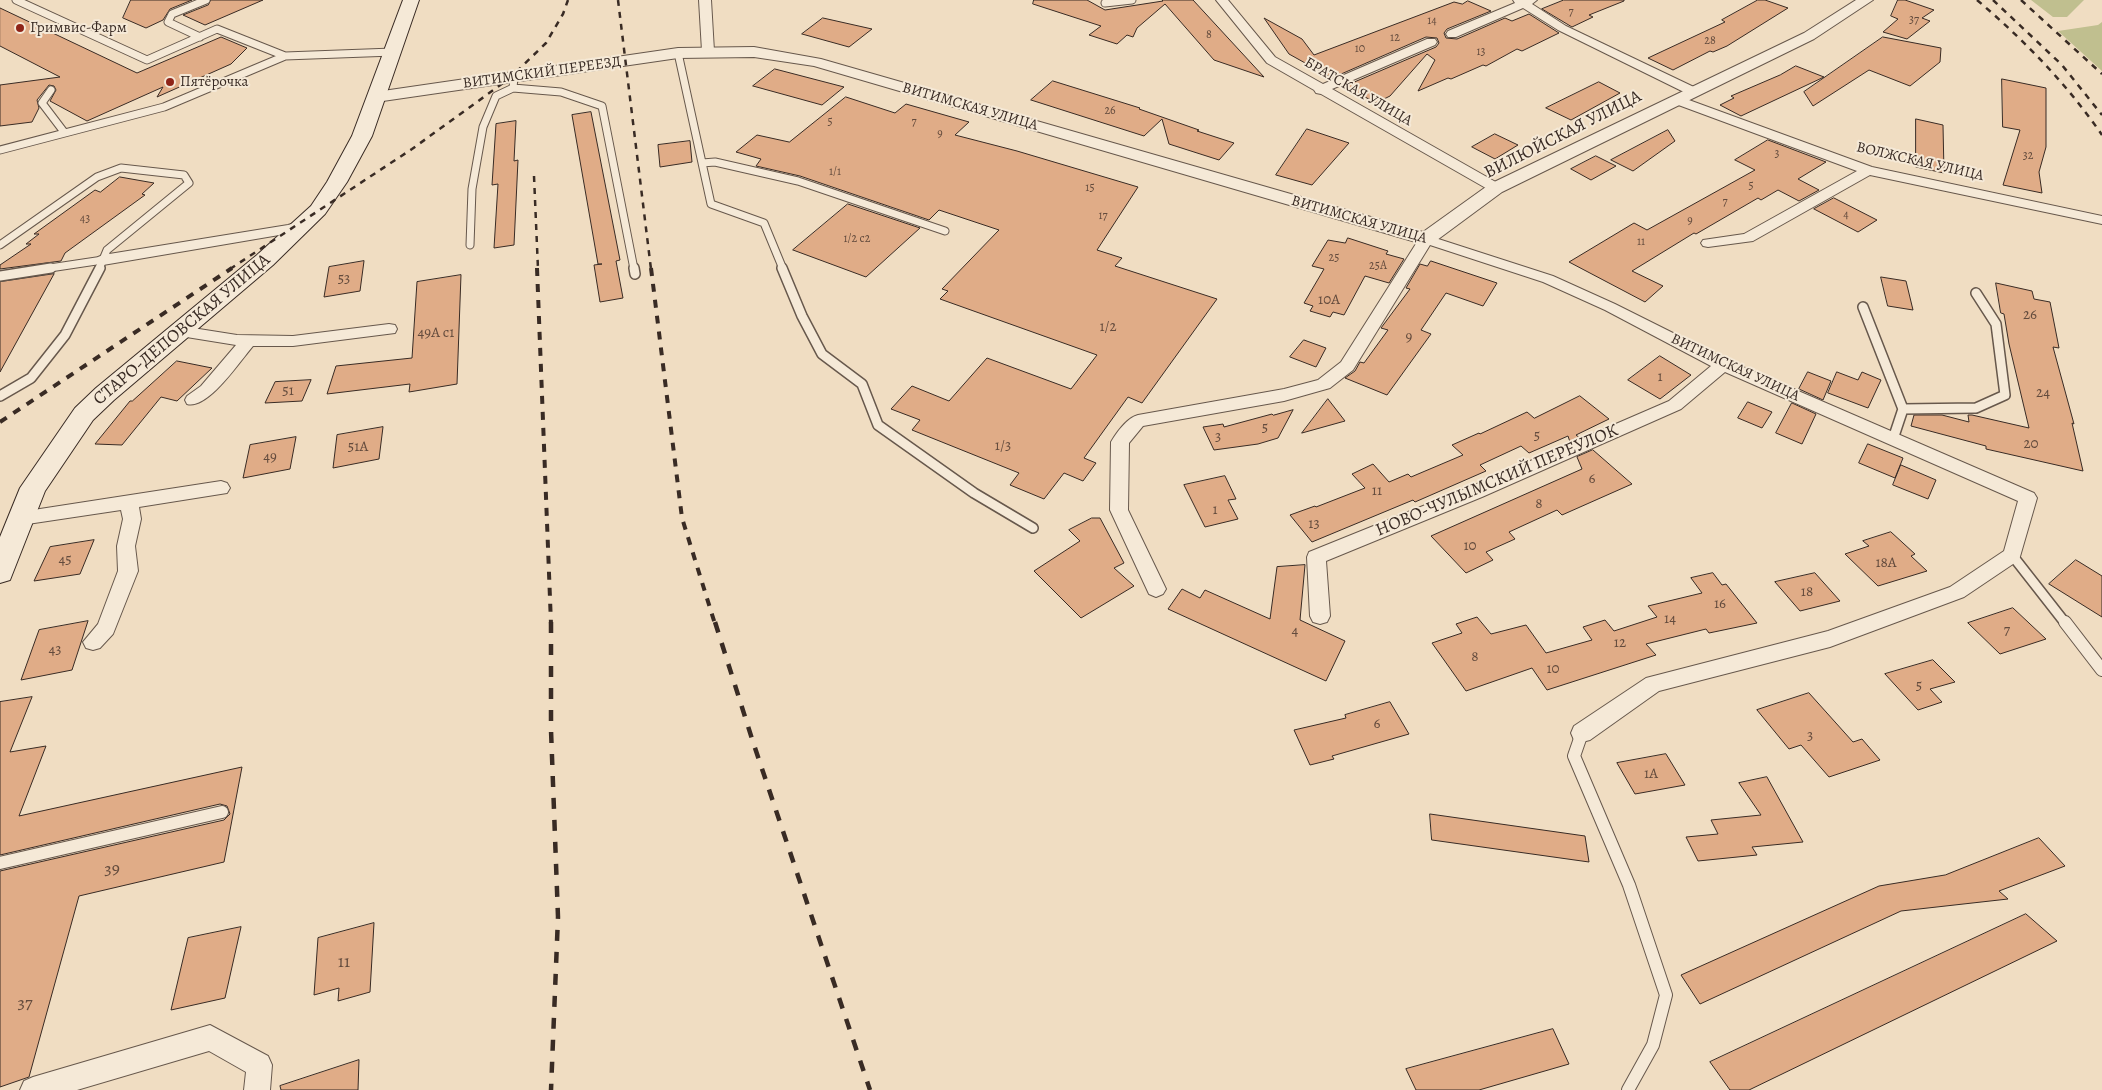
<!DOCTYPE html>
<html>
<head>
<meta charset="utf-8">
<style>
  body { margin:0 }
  canvas { display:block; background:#f0ddc2 }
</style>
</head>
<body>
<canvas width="2102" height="1090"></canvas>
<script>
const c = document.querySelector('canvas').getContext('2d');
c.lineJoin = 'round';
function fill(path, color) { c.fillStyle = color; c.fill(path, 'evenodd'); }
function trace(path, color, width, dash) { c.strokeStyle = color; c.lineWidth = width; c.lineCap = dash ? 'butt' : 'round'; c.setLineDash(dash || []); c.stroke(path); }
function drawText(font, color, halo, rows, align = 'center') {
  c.font = font + ' Alegreya,serif'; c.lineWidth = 4; c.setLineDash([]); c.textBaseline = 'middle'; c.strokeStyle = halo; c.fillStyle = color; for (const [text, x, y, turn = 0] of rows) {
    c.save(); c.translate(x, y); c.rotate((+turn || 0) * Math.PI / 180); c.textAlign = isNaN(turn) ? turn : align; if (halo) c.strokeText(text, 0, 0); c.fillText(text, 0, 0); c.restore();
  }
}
const green = new Path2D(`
  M2031,0H2084L2067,17H2053Z
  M2102,22V71L2058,31L2098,25Z`);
const building = new Path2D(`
  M131,0H192L170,9L163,20L146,28L123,18Z
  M211,0H263L205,25L183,15L208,5Z
  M1034,0H1087L1105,10L1163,1L1162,0H1193L1264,77L1214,60L1165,4L1137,28L1133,37L1127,35L1117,44L1089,35L1101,26L1033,4Z
  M1564,0H1624V1L1589,15L1593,17L1572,27L1542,9Z
  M1758,0H1765L1788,8L1727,46L1713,52L1710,51L1673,70L1648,58L1725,22L1722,20Z
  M1898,0H1905L1934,10L1922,18L1930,21L1907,39L1883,32L1898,19L1891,16Z
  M1468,1L1491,11L1447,29L1444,33L1446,38L1457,39L1505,18L1512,21L1529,14L1559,33L1522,51L1517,49L1486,66L1483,65L1451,79L1448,78L1418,91L1435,60L1427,54L1390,96L1376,103L1345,86L1436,47L1439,43L1437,38L1426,37L1332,78L1289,54L1264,18L1302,39L1314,55L1454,2L1462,4Z
  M0,8L137,73L221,37L247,48L231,64L157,97L163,87L87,121L50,101L56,90L54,86L49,85L37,100L39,108L32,122L0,126V85L60,77L0,46Z
  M823,18L872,29L849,47L802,34Z
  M1883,37L1941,48L1940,62L1910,86L1869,70L1813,106L1804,92Z
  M1796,66L1824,77L1741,116L1720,105L1734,98L1731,96L1780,75Z
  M775,69L844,87L822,105L753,86Z
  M2002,79L2046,88V147L2039,172L2042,193L2003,185L2020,130L2003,127Z
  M1053,81L1140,108L1139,109L1199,130L1197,131L1234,143L1219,160L1169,144L1162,119L1144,136L1031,100Z
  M1599,82L1620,93L1571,120L1546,108Z
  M846,97L895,113L906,104L969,122L955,135L1017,151L1138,187L1097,250L1122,258L1115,266L1217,299L1142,403L1128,397L1084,458L1096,463L1083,481L1064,473L1044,499L1010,485L1019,473L912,430L920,420L891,409L912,386L949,401L987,358L1071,389L1097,355L940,299L948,291L942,289L999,230L939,210L929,220L800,176L756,166L761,159L736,152L757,135L789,142Z
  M591,112L620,260L616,261L623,298L600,302L594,265L602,264H598L572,115Z
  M1916,119L1943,125L1944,173L1916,167Z
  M516,121L514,161L518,160L514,245L494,248L498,184L492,185L496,124Z
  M1307,129L1349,143L1312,185L1276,175Z
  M1668,130L1675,141L1633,171L1611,160Z
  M1495,134L1518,145L1495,159L1472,147Z
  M1768,140L1826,162L1798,179L1819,190L1799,201L1778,190L1761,200L1758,198L1696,234L1694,233L1632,271L1663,286L1645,302L1569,262L1634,223L1647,230L1755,170L1735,160Z
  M690,141L692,162L660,167L658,145Z
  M1596,156L1616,166L1591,180L1571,169Z
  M120,177L154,183L142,194L145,195L65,253L61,261L0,269V265L31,244H26L39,234H34L95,190L100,192Z
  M1834,198L1877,220L1858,232L1814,209Z
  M848,204L920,228L866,277L793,250Z
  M1348,238L1388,251L1386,254L1404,259L1389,283L1365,276L1344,315L1333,312L1330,317L1310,311L1313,306L1304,303L1324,269L1312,266L1328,240L1345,243Z
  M364,261L360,291L324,297L329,267Z
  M1431,261L1497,283L1483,306L1446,293L1421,330L1431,334L1387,395L1345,378L1355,371L1360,362L1364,363L1388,330L1381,328L1410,289L1406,288L1420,264L1427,266Z
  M54,274L0,372V282Z
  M461,275L457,384L409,392L410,384L327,394L336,366L412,358L417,282Z
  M1881,277L1906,281L1913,310L1888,306Z
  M1996,283L2032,291L2034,299L2050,302L2059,348L2053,347L2074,424L2072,423L2083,471L1986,449V446L1911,426L1914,415H1942L1969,422L1968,415H1972L2029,428L2009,344L2004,314L2001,313Z
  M1304,340L1326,348L1316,367L1290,357Z
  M1660,356L1691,375L1660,399L1628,380Z
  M177,361L212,368L177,401L161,397L122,445L95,444L130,401H132Z
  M1808,372L1831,381L1823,400L1799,389Z
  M1837,372L1858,380L1862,372L1881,380L1868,408L1828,393Z
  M311,380L302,401L265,403L275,382Z
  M1580,396L1609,419L1576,435L1580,438L1570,442L1568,436L1529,453L1521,446L1480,465L1486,471L1415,502L1413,500L1312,542L1290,515L1315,506L1316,507L1365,488L1352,474L1373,464L1389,482L1408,474L1411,477L1463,455L1452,445L1479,433L1480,434L1527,412L1534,418Z
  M1328,399L1345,421L1302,433Z
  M1748,402L1772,412L1762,428L1738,418Z
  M1792,403L1816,414L1802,444L1776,433Z
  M1293,410L1278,438L1258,444L1214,450L1203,427L1223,424L1224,427L1272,414L1273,415Z
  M383,427L379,459L333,468L337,435Z
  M296,437L290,469L243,478L250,445Z
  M1868,444L1903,458L1895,478L1859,463Z
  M1593,450L1632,484L1562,515L1557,510L1509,532L1515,539L1486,552L1493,560L1466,573L1431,536L1582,469L1577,457Z
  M1901,465L1936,480L1928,499L1893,485Z
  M1225,476L1236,499L1228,500L1238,519L1205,527L1184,485Z
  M1092,518H1100L1124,563L1114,568L1134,586L1081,618L1034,571L1080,541L1069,530Z
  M1891,532L1915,554L1911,556L1927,571L1878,586L1845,554L1869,546L1863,541Z
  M94,540L80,574L34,581L50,547Z
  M2076,560L2102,576V617L2049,584Z
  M1305,565L1300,620L1345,641L1326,681L1168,609L1182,589L1200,598L1205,590L1270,619L1277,567Z
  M1713,573L1722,585L1726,584L1757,623L1709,633L1706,629L1646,644L1656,655L1547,690L1532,668L1466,691L1432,643L1462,633L1456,624L1477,617L1491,634L1526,625L1546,653L1592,640L1583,627L1605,620L1614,631L1657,617L1648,606L1702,593L1691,578Z
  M1815,573L1840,601L1800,611L1775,582Z
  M2013,608L2046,639L2000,654L1968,623Z
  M88,621L72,670L21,680L39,630Z
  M1933,660L1955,682L1930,689L1942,702L1918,710L1885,674Z
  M1809,693L1853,742L1862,739L1880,760L1829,777L1801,745L1789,749L1757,710Z
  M32,697L10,752L46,746L19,816L242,767L224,862L79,896L29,1077L0,1087V871L224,820L230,814L227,806L220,804L0,855V702Z
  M1390,702L1409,734L1332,756L1334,759L1310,765L1294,730L1346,718L1345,715Z
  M1666,754L1685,785L1635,794L1617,763Z
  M1767,777L1803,842L1752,847L1757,855L1698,861L1686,837L1718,834L1711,820L1761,815L1739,783Z
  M1430,814L1585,836L1589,862L1432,840Z
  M2039,838L2065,866L1999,891L2008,899L1901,911L1700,1004L1681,975L1879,886L1945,875Z
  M2026,914L2057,941L1749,1090H1730L1710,1062Z
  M374,923L370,992L338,1001L339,988L314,995L318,938Z
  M241,927L225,998L171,1010L188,938Z
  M1553,1029L1569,1064L1479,1090H1416L1406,1069Z
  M359,1060L358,1090H281L280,1086Z`);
const serviceFar2 = new Path2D(`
  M16,0L147,60L217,29L285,56
  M1105,3L1132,0
  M200,37L168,22L172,14L206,0
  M678,53L711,204L764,223L783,269
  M514,77L513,88L561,92L602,106L634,269
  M51,90L42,103L64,132
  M0,150L164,107L285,56L393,52
  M702,163L715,162L798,181L945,231
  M0,245L97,177L121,168L184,175L189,183L107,250L99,269
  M470,245L472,189L483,127L496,96L513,88
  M43,269L103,260`);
const serviceFar1 = new Path2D(`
  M634,268L635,274
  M782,268L802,316L822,354L862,384L878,425L974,493L1033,528
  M0,276L51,268
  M1863,307L1903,409L1893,439
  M0,396L31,378L65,335L100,268
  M1903,409L1976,408L2005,395L1996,324L1976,293
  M2012,555L2066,624`);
const service = new Path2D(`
  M2065,622L2102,670
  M1582,733L1574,756L1629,885L1666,995L1653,1045L1628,1090
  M0,863L222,812`);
const minor = new Path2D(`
  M699,0H711L714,51L708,55L702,51Z
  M1216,0H1228L1275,57L1323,84L1427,39H1435L1437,42L1435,45L1332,89L1501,185L1503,188L1496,192L1491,191L1321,94L1316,93L1314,90L1267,63Z
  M1513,0H1537L1532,4L1566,26L1698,89L1700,92L1698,95H1690L1558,30L1523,8L1456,37H1448L1446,34L1448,31L1515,3Z
  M1678,96L1872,167L2102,216V224L1870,175L1753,241L1708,247L1703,246L1701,243L1703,240L1744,234L1857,171L1673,103L1672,100Z
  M304,220L309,221L311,224L309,227L291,233L103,265L98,263L96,260L98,257L103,255L288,225Z
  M1426,235L1553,276L1615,304L1729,361L2034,493L2037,498L2019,560L1964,597L1830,647L1659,691L1590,740L1582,742L1574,740L1571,733L1574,726L1646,678L1828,631L1950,587L2004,551L2018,501L1725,372L1681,409L1482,497L1326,561L1330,616L1327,622L1320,624L1313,622L1310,616L1307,557L1309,552L1470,487L1669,401L1711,366L1605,310L1543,282L1430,245L1353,370L1330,388L1284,401L1143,426L1129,443L1128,510L1166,589L1163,594L1156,597L1149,594L1110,510L1111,442C1117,432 1127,418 1138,415L1284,389L1318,380L1341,362L1419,239L1421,236Z
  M389,324L395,325L397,329L395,333L293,346H253C240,361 208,410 187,404L185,400L187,396L201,386L236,345L174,335L172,331L174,327L180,326L237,335L293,336Z
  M221,481L227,483L230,488L227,493L139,507L141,519L135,546L138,571L113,634L100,648L93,650L86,648L83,642L98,624L118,571L117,546L123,519L121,510L21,525L14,523L12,518L14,513Z
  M210,1025L268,1056L272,1065L270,1090H244L246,1072L209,1051L77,1090H20L24,1081L33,1077Z`);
const tertiary = new Path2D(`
  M1856,0H1873L1814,39L1502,192L1433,243L1426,245L814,66L754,57L678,58L376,102L370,100L368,97L370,94L376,92L678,48L754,47L821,59L1423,232L1490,184L1804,33Z`);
const secondary = new Path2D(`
  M403,0H419L372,136L347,182L325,214L273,265L114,400L93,420L45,491L10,580L0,583V537L20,488L75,408L96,388L257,255L311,206L327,182L352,136Z`);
const railFar2 = new Path2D(`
  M618,0L651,269
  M1977,0C2024,40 2067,84 2102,135
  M1993,0L2062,65L2102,115
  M2021,0L2102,74
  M534,176L538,269
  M230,269L412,149L510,78L546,43L563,14L568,0`);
const railFar1 = new Path2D(`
  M537,268L551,624
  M651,268L682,518L715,624
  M0,422L232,268`);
const rail = new Path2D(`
  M551,622V730L558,917L551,1090
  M715,622L753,742L870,1090`);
const markers = [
  [20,28,5,"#8f2418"],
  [170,82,5,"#8f2418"]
];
const farNumbernames = [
  ["7",1571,12],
  ["37",1914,20],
  ["14",1432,21],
  ["8",1209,35],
  ["12",1395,38],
  ["28",1710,41],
  ["10",1360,49],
  ["13",1481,52],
  ["26",1110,111],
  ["5",830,122],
  ["7",914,122],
  ["9",940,134],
  ["3",1777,154],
  ["32",2028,156],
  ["1/1",835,172],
  ["5",1751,186],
  ["15",1090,188],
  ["7",1725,202],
  ["4",1846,215],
  ["17",1103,216],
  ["43",85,219],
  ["9",1690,221],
  ["1/2 с2",857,239],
  ["11",1641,242],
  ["25",1334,258],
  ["25А",1378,266]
];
const farPoinames = [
  ["Гримвис-Фарм",30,28],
  ["Пятёрочка",180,82]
];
const farStreetnames = [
  ["ВИТИМСКИЙ ПЕРЕЕЗД",542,73,-8],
  ["БРАТСКАЯ УЛИЦА",1358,92,30],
  ["ВИТИМСКАЯ УЛИЦА",970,107,16],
  ["ВОЛЖСКАЯ УЛИЦА",1920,162,13],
  ["ВИТИМСКАЯ УЛИЦА",1359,220,16],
  ["ВИТИМСКАЯ УЛИЦА",1735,368,25]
];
const numberNames = [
  ["53",344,279],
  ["10А",1329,300],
  ["26",2030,315],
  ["1/2",1108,327],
  ["49А с1",436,333],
  ["9",1409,337],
  ["1",1660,377],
  ["51",288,391],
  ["24",2043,393],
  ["5",1265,428],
  ["5",1537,436],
  ["3",1218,437],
  ["20",2031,444],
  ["1/3",1003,446],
  ["51А",358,447],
  ["49",270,457],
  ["6",1592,479],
  ["11",1377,491],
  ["8",1539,504],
  ["1",1215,510],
  ["13",1314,524],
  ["10",1470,546],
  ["45",65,560],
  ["18А",1886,563],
  ["18",1807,592],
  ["16",1720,604],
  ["14",1670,619],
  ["4",1295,631],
  ["7",2007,631],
  ["12",1620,643],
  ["43",55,650],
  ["8",1475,657],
  ["10",1553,669],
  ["5",1919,686],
  ["6",1377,724],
  ["3",1810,736],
  ["1А",1651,774]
];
const streetNames = [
  ["ВИЛЮЙСКАЯ УЛИЦА",1563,135,-27],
  ["СТАРО-ДЕПОВСКАЯ УЛИЦА",182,330,-40],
  ["НОВО-ЧУЛЫМСКИЙ ПЕРЕУЛОК",1497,481,-23]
];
const nearNumbernames = [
  ["39",112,870],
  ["11",344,963],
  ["37",25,1004]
];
fill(green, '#c0bf8f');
fill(building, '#e0ac87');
trace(building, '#392b24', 1);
trace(serviceFar2, '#67584c', 9);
trace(serviceFar1, '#67584c', 12);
trace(service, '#67584c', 14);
trace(minor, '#67584c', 2);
trace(tertiary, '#67584c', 2);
trace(secondary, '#392b24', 2);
trace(serviceFar2, '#f5e9d7', 7);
trace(serviceFar1, '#f5e9d7', 9);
trace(service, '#f5e9d7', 12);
fill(minor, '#f5e9d7');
fill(tertiary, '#f5e9d7');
fill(secondary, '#f5e9d7');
trace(railFar2, '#392b24', 2.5, [6, 6]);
trace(railFar1, '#392b24', 4, [8, 8]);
trace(rail, '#392b24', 4.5, [11, 11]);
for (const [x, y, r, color] of markers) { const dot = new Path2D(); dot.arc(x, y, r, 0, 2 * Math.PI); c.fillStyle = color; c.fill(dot); trace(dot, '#f5e9d7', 2); }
drawText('12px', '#634b3d', null, farNumbernames);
drawText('15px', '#392b24', '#f5e9d7', farPoinames, 'left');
drawText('15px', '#392b24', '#f5e9d7', farStreetnames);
drawText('15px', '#634b3d', null, numberNames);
drawText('18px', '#392b24', '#f5e9d7', streetNames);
drawText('18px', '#634b3d', null, nearNumbernames);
</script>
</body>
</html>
